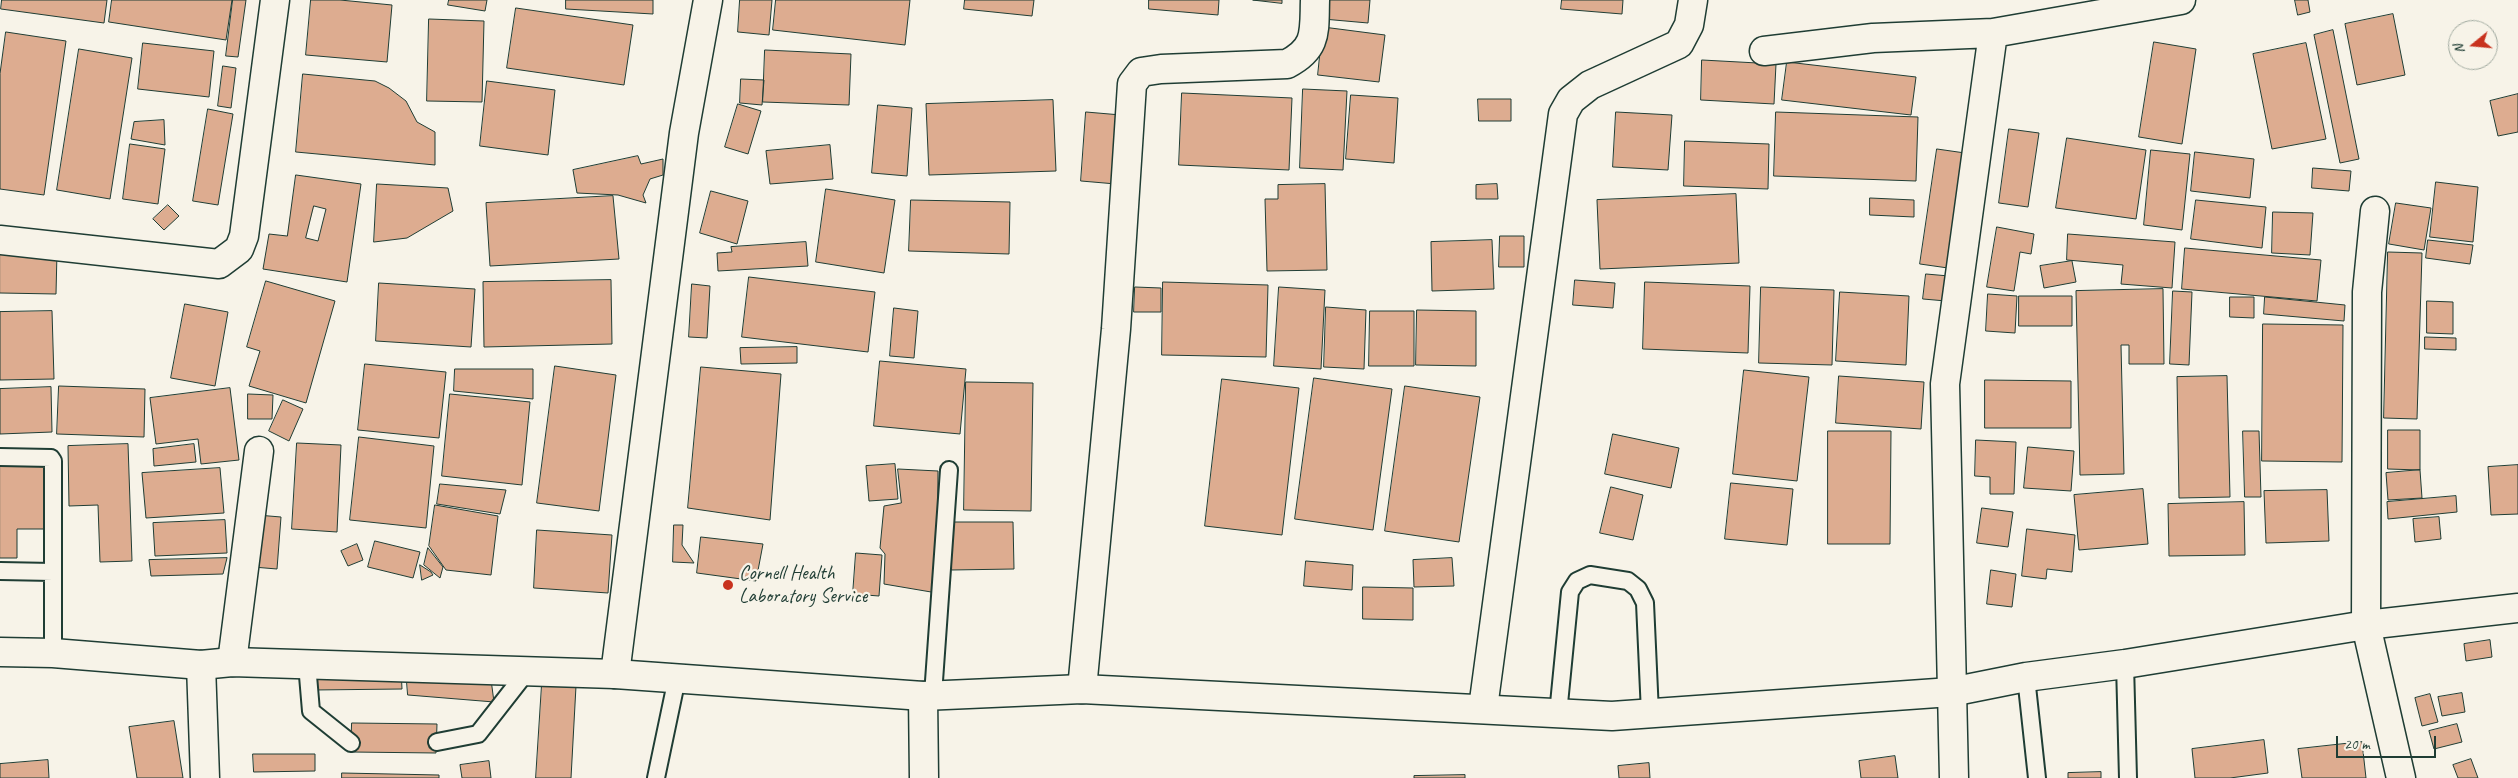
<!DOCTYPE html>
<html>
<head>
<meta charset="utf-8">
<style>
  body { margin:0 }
  #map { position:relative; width:2518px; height:778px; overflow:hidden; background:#f7f3e8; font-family:Caveat,sans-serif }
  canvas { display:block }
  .north { position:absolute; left:2448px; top:20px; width:50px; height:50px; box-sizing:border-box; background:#f7f3e8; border:1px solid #a1aaa0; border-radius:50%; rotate:253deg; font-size:14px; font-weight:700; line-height:20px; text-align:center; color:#1f3d34 }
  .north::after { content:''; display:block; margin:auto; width:18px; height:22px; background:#c8321e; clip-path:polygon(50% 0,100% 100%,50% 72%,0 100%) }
  .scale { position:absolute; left:2336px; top:736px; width:100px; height:22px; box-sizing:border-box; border:2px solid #1f3d34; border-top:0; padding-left:6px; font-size:15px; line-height:18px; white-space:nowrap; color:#1f3d34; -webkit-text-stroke:4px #f7f3e8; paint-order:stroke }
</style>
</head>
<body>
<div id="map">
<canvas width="2518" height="778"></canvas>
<div class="north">N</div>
<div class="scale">20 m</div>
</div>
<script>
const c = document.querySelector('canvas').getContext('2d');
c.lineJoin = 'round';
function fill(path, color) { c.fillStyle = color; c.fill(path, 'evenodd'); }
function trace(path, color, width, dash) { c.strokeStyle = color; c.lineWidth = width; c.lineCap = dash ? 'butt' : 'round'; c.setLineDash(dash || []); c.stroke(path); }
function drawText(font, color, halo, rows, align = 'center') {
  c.font = font + ' Caveat,sans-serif'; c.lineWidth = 4.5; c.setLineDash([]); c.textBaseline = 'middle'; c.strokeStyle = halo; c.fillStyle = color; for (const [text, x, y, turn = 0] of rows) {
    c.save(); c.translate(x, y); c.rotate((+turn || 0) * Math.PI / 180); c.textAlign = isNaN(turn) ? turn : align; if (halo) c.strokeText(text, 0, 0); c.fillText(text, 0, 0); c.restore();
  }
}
const building = new Path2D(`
  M2,0H107L104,23L1,9Z
  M112,0H232L226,40L109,22Z
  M233,0H246L238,57L226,56Z
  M311,0H340L392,5L387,62L306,55Z
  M449,0H487L485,11L448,5Z
  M566,0H653V14L566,9Z
  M740,0H772L769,35L738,32Z
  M776,0H910L905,45L773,30Z
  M965,0H1034L1032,16L964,9Z
  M1149,0H1219L1218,15L1149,9Z
  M1253,0H1282V3Z
  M1325,0H1370L1368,23L1323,19Z
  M1562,0H1623L1622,14L1561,9Z
  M2295,0H2308L2310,12L2298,15Z
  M516,8L633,25L624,85L507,68Z
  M2393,14L2405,75L2357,85L2345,24Z
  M429,19L484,21L482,102L427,101Z
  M1323,27L1385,35L1379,82L1318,75Z
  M2333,30L2359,159L2340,163L2314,35Z
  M6,32L66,41L44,195L0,189V74Z
  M2154,42L2196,49L2182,144L2139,137Z
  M143,43L214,51L209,97L138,89Z
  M2306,43L2326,139L2272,149L2253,54Z
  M79,49L132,58L110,199L57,190Z
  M765,50L851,54L849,105L763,102Z
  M1702,60L1776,64L1774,104L1701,100Z
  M1787,62L1916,77L1911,115L1782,100Z
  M223,66L236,68L231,108L218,106Z
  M303,74L375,81L389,88L406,101L417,122L435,132V165L296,152Z
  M741,79L764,80L762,105L740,103Z
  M487,81L555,90L548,155L480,146Z
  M1303,89L1347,91L1343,170L1300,168Z
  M1182,93L1292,98L1289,170L1179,165Z
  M2518,94V132L2498,136L2490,101Z
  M1351,95L1398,98L1394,163L1346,159Z
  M1478,99H1511V121H1479Z
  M1053,100L1056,171L929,175L926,104Z
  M738,104L761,111L748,154L725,147Z
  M878,105L912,108L907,176L872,173Z
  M208,109L233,114L218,205L193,201Z
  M1086,112L1121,115L1116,184L1081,181Z
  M1616,112L1672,115L1668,170L1613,167Z
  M1776,112L1918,117L1916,181L1774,176Z
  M164,120L165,145L131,139L134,122Z
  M2009,129L2039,133L2028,207L1999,203Z
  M2067,138L2146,150L2136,219L2056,208Z
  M1685,141L1769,144L1768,189L1684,186Z
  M130,144L165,149L158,204L123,199Z
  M830,145L833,179L770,184L766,151Z
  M1937,149L1965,153L1948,268L1920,264Z
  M2151,150L2190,154L2182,230L2144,225Z
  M2195,152L2254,159L2250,198L2191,191Z
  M638,156L641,164L663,159V175L650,179L643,195L646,203L618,195L577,193L573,170Z
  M2313,168L2351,171L2349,191L2312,188Z
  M296,175L361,184L347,282L263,269L269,234L287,236ZM314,206L326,209L318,241L306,238Z
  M2436,182L2478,187L2473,242L2430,237Z
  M377,184L448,188L453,211L407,238L374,242Z
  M1325,184L1327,270L1267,271L1265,199H1278V185Z
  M1497,184L1498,199H1476V185Z
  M826,189L895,200L884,273L816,262Z
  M711,191L748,201L737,244L700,233Z
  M1736,194L1739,263L1600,269L1597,200Z
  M613,196L619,259L490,266L486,203Z
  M1870,198L1914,200V217L1870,215Z
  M911,200L1010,202L1009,254L909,251Z
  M2196,200L2266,207L2262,248L2191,239Z
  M2396,203L2431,208L2424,250L2389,244Z
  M168,205L179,216L164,230L153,219Z
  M2273,212L2313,213L2310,255L2272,253Z
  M1997,227L2034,234L2031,254L2020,252L2014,291L1987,287Z
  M2068,234L2175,242L2172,288L2121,284L2123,265L2067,260Z
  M1500,236H1524V267H1499Z
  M1492,240L1494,289L1432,291L1431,242Z
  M2428,240L2473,245L2470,264L2426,258Z
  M806,242L808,266L718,271L717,253L732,252L731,247Z
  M2185,248L2321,260L2317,301L2182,289Z
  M0,249L57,252L56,294L0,293Z
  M2388,252L2422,253L2417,419L2384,418Z
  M2072,261L2076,282L2044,288L2040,266Z
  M1926,274L1949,276L1946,301L1923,299Z
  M749,277L875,292L868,352L742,337Z
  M611,280L612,344L484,347L483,282Z
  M1575,280L1615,283L1613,308L1573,305Z
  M266,281L335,301L306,403L249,386L260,351L247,347Z
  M1163,282L1268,285L1266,357L1162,355Z
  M1645,282L1750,286L1748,353L1643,349Z
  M379,283L475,289L471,347L376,341Z
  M692,284L710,286L707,338L689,337Z
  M1135,287L1161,288V312H1134Z
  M1279,287L1325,290L1321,369L1274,366Z
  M1761,287L1834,290L1832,365L1759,363Z
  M2163,289L2164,364H2129V345H2121L2124,474L2080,475L2076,291Z
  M2173,291L2192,292L2189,365L2170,364Z
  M1840,292L1909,296L1906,365L1836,361Z
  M1988,294L2017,296L2015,333L1986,331Z
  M2019,296H2072V326H2019Z
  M2230,297H2254V318L2230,317Z
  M2265,297L2345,305L2344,321L2264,314Z
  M2427,301L2453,302V334L2427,333Z
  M185,304L228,312L215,386L171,378Z
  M1326,307L1366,310L1364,369L1324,367Z
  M894,308L918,311L914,358L890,356Z
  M1417,310L1476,311V366L1416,365Z
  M52,311L54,379L0,380V312Z
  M1370,311H1414V366H1369Z
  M2263,324L2343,325L2342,462L2262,461Z
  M2425,337L2456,338V350L2425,349Z
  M797,347V363L741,364L740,348Z
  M880,361L966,369L960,434L874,426Z
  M365,364L446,372L439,438L358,430Z
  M555,366L616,375L599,511L537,503Z
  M701,367L781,374L770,520L688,508Z
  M455,369H533V399L454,391Z
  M1744,370L1809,377L1797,481L1733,474Z
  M1839,376L1924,382L1921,429L1836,423Z
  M2227,376L2230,497L2179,498L2177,377Z
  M1314,378L1392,389L1373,530L1295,519Z
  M1222,379L1299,388L1282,535L1205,526Z
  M1985,380L2071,381V428H1985Z
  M966,382L1033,383L1031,511L964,510Z
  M59,386L145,389L144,437L57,434Z
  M1405,386L1480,397L1459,542L1385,531Z
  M51,387L52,432L0,434V389Z
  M230,388L239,460L201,464L198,439L156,444L150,398Z
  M248,394L273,395L272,419H248Z
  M450,394L530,402L522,485L442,476Z
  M283,400L303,409L289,441L269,431Z
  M2388,430H2420V470L2388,469Z
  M1828,431H1891L1890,544H1828Z
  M2243,431H2259L2261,497H2245Z
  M1613,434L1679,448L1671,488L1605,474Z
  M359,437L434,446L426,528L350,520Z
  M1976,440L2016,442L2014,494H1990V477L1975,476Z
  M297,443L341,445L337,532L292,529Z
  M128,444L132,561L100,562L98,505L69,506L68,446Z
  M194,444L196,462L154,466L153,449Z
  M2028,447L2074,451L2071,491L2024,488Z
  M0,460H50V529H17V558H0Z
  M895,464L898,499L869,501L866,466Z
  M2518,465V514L2491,515L2488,467Z
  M220,468L224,513L146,518L142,473Z
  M898,469L938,471L937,593L884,584L885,554L880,548L884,506L901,503Z
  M2420,470L2422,498L2388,500L2386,473Z
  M1731,483L1793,489L1787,545L1725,539Z
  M440,484L506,490L500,514L437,504Z
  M1611,487L1643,495L1633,540L1600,533Z
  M2143,489L2148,544L2079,550L2074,495Z
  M2327,490L2329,541L2266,543L2264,491Z
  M2456,496L2457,512L2388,519L2387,502Z
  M2244,502L2245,555L2169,556L2168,504Z
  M435,505L498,516L491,575L446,570L429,546Z
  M1982,508L2013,512L2008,547L1977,543Z
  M257,515L281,517L277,569L253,567Z
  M2439,517L2441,539L2415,542L2413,519Z
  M225,520L227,553L155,556L153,523Z
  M951,522H1013L1014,569L952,570Z
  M674,525H683L682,545L694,563L673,562Z
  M2027,529L2075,535L2072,572L2047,569L2046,579L2022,576Z
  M537,530L612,535L608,593L534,588Z
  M701,537L763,544L756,581L697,573Z
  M375,541L420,552L413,578L368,567Z
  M357,544L363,560L348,566L341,551Z
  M428,548L443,567L440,578L424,565Z
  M856,553L882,555L879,596L853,594Z
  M227,558L223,574L151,576L149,560Z
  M1452,558L1454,586L1414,587L1413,560Z
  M1306,561L1353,565L1352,590L1304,586Z
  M420,565L431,572L433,575L422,580Z
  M1991,570L2016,574L2012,607L1987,604Z
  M1363,587L1413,588V620L1363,619Z
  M2490,640L2492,657L2466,661L2464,644Z
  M401,669L402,689L314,690L313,670Z
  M406,670L490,672L494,702L408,695Z
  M542,684L576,686L571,778H536Z
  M2462,693L2465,712L2442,716L2438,697Z
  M2430,694L2438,722L2422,726L2415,698Z
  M174,721L183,778H137L129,727Z
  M352,723L437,724L436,753L351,752Z
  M2457,724L2462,742L2434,749L2429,731Z
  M2264,740L2268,773L2230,778H2195L2192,749Z
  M2362,742L2366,778H2302L2298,749Z
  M253,754H315V771L254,772Z
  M1895,756L1898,778H1861L1859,761Z
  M2471,759L2478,778H2458L2453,765Z
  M48,760L49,778H0V764Z
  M489,761L491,778H462L460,765Z
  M1649,763L1650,778H1619L1618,766Z
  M2101,772V778H2068V773Z
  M342,773L439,775V778H342Z
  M1465,775V778H1414V776Z`);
const service = new Path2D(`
  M0,457L51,458L53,461V653
  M0,571L53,572
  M307,664L311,711L351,743
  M2125,664L2128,778
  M2026,677L2037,778
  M933,695L949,470
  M1558,714L1570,592L1577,581L1590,575L1628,581L1638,589L1645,603L1650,713
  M437,742L478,734L528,670
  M656,778L677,678`);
const minor = new Path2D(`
  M1764,51L1873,38L1993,33L2181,0
  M2375,211L2367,292L2366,625L2401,778
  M0,240L219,264L239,249L244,236L275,0
  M232,662L259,451
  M201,665L205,778
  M615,674L684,133L708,0
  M1082,689L1116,329L1132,84L1141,72L1161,69L1287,64C1318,48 1314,31 1315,0
  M923,696L924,778
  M1483,708L1563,114L1571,100L1590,85L1679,44L1689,25L1693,0
  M1954,778L1945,384L1993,33`);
const secondary = new Path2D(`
  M0,652L53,653L201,665L232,662L615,674L923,696L1082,689L1612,716L1951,692L2026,677L2125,664L2366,625L2518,608`);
const markers = [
  [728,585,6,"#c8321e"]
];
const poiNames = [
  ["Cornell Health",739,574],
  ["Laboratory Service",739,597]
];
fill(building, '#ddac90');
trace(building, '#1f3d34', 1);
trace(service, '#1f3d34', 20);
trace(minor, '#1f3d34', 31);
trace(secondary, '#1f3d34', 31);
trace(service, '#f7f3e8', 16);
trace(minor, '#f7f3e8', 28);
trace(secondary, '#f7f3e8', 28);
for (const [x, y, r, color] of markers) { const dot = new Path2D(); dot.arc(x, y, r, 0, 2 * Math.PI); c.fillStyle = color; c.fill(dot); trace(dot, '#f7f3e8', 2); }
drawText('20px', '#1f3d34', '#f7f3e8', poiNames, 'left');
</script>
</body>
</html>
